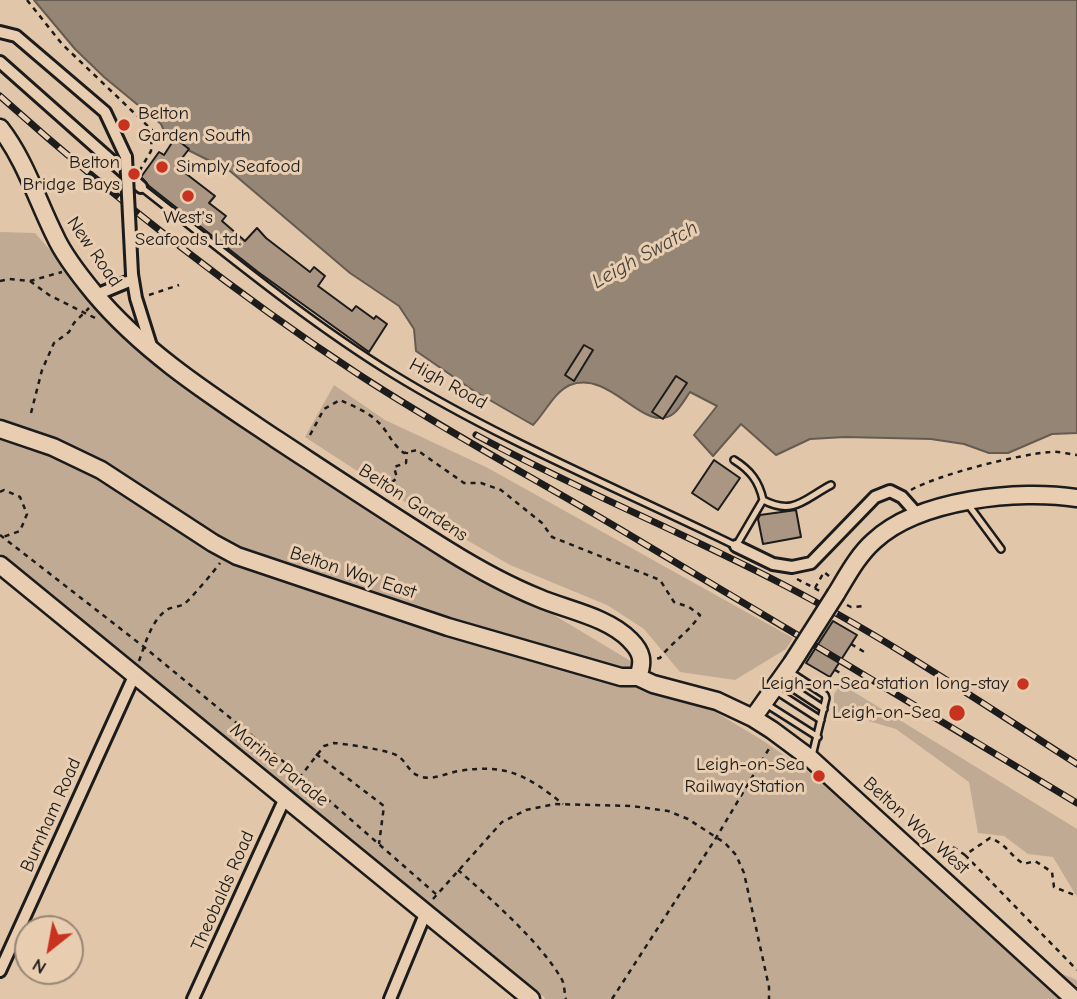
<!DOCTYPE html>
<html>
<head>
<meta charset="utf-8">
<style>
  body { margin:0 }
  #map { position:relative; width:1077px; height:999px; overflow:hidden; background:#e1c6aa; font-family:"Comic Neue",sans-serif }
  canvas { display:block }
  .north { position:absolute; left:14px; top:915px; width:70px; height:70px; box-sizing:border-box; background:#e9cdb0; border:2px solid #978675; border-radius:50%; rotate:211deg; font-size:19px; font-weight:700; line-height:28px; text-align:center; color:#1c1c1c }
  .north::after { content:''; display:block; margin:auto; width:24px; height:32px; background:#c8321e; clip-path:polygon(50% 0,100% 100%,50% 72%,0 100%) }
</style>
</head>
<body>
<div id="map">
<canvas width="1077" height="999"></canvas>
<div class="north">N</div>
</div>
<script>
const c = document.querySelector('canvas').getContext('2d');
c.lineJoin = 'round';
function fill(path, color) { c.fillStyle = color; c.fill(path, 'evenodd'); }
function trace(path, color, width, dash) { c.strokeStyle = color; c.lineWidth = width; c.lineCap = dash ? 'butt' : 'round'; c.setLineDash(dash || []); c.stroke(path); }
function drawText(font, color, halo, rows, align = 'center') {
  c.font = font + ' "Comic Neue",sans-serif'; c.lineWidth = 6; c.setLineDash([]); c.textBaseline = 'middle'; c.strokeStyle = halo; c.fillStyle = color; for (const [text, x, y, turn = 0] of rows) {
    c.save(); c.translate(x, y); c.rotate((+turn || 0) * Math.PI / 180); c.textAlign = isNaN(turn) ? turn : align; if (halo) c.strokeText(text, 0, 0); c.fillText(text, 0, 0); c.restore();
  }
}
const green = new Path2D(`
  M0,232L35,233L143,355L256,436L762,740L823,782L1014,954L1077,980V999H546L0,553Z
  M334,385L385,420L486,467L793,638L786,649L735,680L680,672L644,629L607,605L510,565L434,521L305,437Z
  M841,684L1077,829V897L1053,857L1028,854L1004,836L978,833L969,782L896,729L834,711V694Z`);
const water = new Path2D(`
  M34,0H1077V433L1052,434L1008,453H989L964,444L931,439L845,437L810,439L776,455L741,424L713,456L694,435L717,406L690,392C685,399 680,409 673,414C644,435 611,369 570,385C554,392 545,413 533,425L474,391L416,351L414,329L399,306L350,273L230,171L168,140L161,124L104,77L75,49Z`);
const building = new Path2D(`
  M175,138L189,149L176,166L215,196L209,203L226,216L222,221L245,241L257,228L266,238L310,272L314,267L325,276L318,286L352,311L356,306L374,319L376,316L387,324L369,352L258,272L149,186L141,177L159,152L164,155Z
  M584,345L593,350L574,381L565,375Z
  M676,376L687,383L663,419L652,412Z
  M714,460L740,478L718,510L692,493Z
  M796,510L801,537L763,544L758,519L760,515Z
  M833,621L857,635L830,677L806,663Z`);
const path = new Path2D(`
  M27,0L62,44L152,130L151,151L140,170
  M0,281L9,279L30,281L62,272
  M30,281L49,295L97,319
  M149,295L179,285
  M31,413L42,370L54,343L69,332L74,323L89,308
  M310,435L324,409L340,400C353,406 369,412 379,423C390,434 390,442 404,453L417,450L464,483H481L501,490L542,523L552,537L660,580L674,602L689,607L700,615C689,632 672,642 660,658L655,659
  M384,489L397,478L394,467L406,463L407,452
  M911,490C940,474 1016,455 1050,452C1058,451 1068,454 1077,455
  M0,492L4,490L20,497L27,514L20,531L3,537
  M0,535L144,647L301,776L437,895
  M797,579L820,591
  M815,588L824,572L829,576
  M847,605L851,607L866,606
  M851,644L866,653
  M139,661C145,645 150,624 164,612C170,606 177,608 184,604C189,601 216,569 220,563
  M835,670L849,678
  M316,754L384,806L379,844
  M293,786L324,746L334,743C346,744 389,750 398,756C407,762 409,774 422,777C434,780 447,773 459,771C506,763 528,776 563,804
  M953,847L965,855L990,838C1008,845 1009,855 1024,864L1035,861L1052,872L1054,887L1077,896
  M965,855L1077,970
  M458,870C490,898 540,942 561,978C565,984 564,993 566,999
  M433,899L502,822L526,810L555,804L632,806L668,811L688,819L725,843L736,855L744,873L769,987V999
  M612,999L716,838L770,747`);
const lane = new Path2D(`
  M141,187C223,251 304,319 393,374C502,441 622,490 736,546L763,500C794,516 804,499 831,485
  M734,460C750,470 759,481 763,500
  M967,503L1001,549
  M790,672L825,695L826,698L812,756
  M783,682L824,709
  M776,691L821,720
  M766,704L818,737`);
const street = new Path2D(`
  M0,32L16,36L105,112L126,157
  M0,62L141,187
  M132,274L136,298L152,349
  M96,295L132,280
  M736,546L773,564L792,567L811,563L875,497L890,491L902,497L918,515
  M0,971L135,674
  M193,999L285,798
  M390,999L426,912`);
const secondary = new Path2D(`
  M0,128C25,160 37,200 55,236C64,256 80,276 94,293C144,353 212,396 276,439C334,477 391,515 449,551C478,569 507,585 539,598C567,610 608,617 630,640C642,652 644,661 638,677
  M0,429L53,447L101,470L213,543L237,556L448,627L621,677H638L653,684L717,701L753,718L772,730L811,759L1074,999
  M0,565L531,999
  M836,594C847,576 858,555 874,541C919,499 1019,489 1077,498
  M753,718L792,663`);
const rail = new Path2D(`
  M0,96C113,197 232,291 358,374C451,435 549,486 643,543C788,629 933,716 1077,803
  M476,435C576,489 682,532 782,584C885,637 980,702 1077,764`);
const streetBridge = new Path2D(`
  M126,157L132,274`);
const secondaryBridge = new Path2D(`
  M792,663L836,594`);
const markers = [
  [124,125,7,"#c8321e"],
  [162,167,7,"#c8321e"],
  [134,174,7,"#c8321e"],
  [188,196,7,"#c8321e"],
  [1023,684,7,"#c8321e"],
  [957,713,9,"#c8321e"],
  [819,776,7,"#c8321e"]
];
const poiNames = [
  ["Belton",138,114,"left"],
  ["Garden South",138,136,"left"],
  ["Belton",120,163],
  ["Bridge Bays",120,185],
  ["Simply Seafood",176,167,"left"],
  ["West's",188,218,"center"],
  ["Seafoods Ltd.",188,240,"center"],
  ["Leigh-on-Sea station long-stay",1009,684],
  ["Leigh-on-Sea",941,713],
  ["Leigh-on-Sea",805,765],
  ["Railway Station",805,787]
];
const streetNames = [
  ["New Road",94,252,55],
  ["High Road",448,384,29],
  ["Belton Gardens",413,503,33],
  ["Belton Way East",353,573,18],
  ["Marine Parade",279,765,39],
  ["Burnham Road",51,815,-66],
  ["Belton Way West",916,826,42],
  ["Theobalds Road",223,891,-66]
];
const waterNames = [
  ["Leigh Swatch",645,255,-29]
];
fill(green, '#c0aa93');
fill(water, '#958574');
trace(water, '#655b51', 2);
fill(building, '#aa9682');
trace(building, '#1c1c1c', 2);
trace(lane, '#1c1c1c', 10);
trace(street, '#1c1c1c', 16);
trace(secondary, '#1c1c1c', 21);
trace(path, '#1c1c1c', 2.5, [5, 5]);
trace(lane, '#e9cdb0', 5);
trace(street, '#e9cdb0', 10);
trace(secondary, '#e9cdb0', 16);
trace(rail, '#1c1c1c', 7);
trace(rail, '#e9cdb0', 4.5, [13]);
trace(streetBridge, '#1c1c1c', 16, []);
trace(secondaryBridge, '#1c1c1c', 21, []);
trace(streetBridge, '#e9cdb0', 10);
trace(secondaryBridge, '#e9cdb0', 16);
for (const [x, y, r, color] of markers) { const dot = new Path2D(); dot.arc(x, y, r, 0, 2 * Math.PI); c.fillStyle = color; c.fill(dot); trace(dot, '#e9cdb0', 2.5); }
drawText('19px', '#1c1c1c', '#e9cdb0', poiNames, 'right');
drawText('19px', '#1c1c1c', '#e9cdb0', streetNames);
drawText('italic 21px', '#46413b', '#e9cdb0', waterNames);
</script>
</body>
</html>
